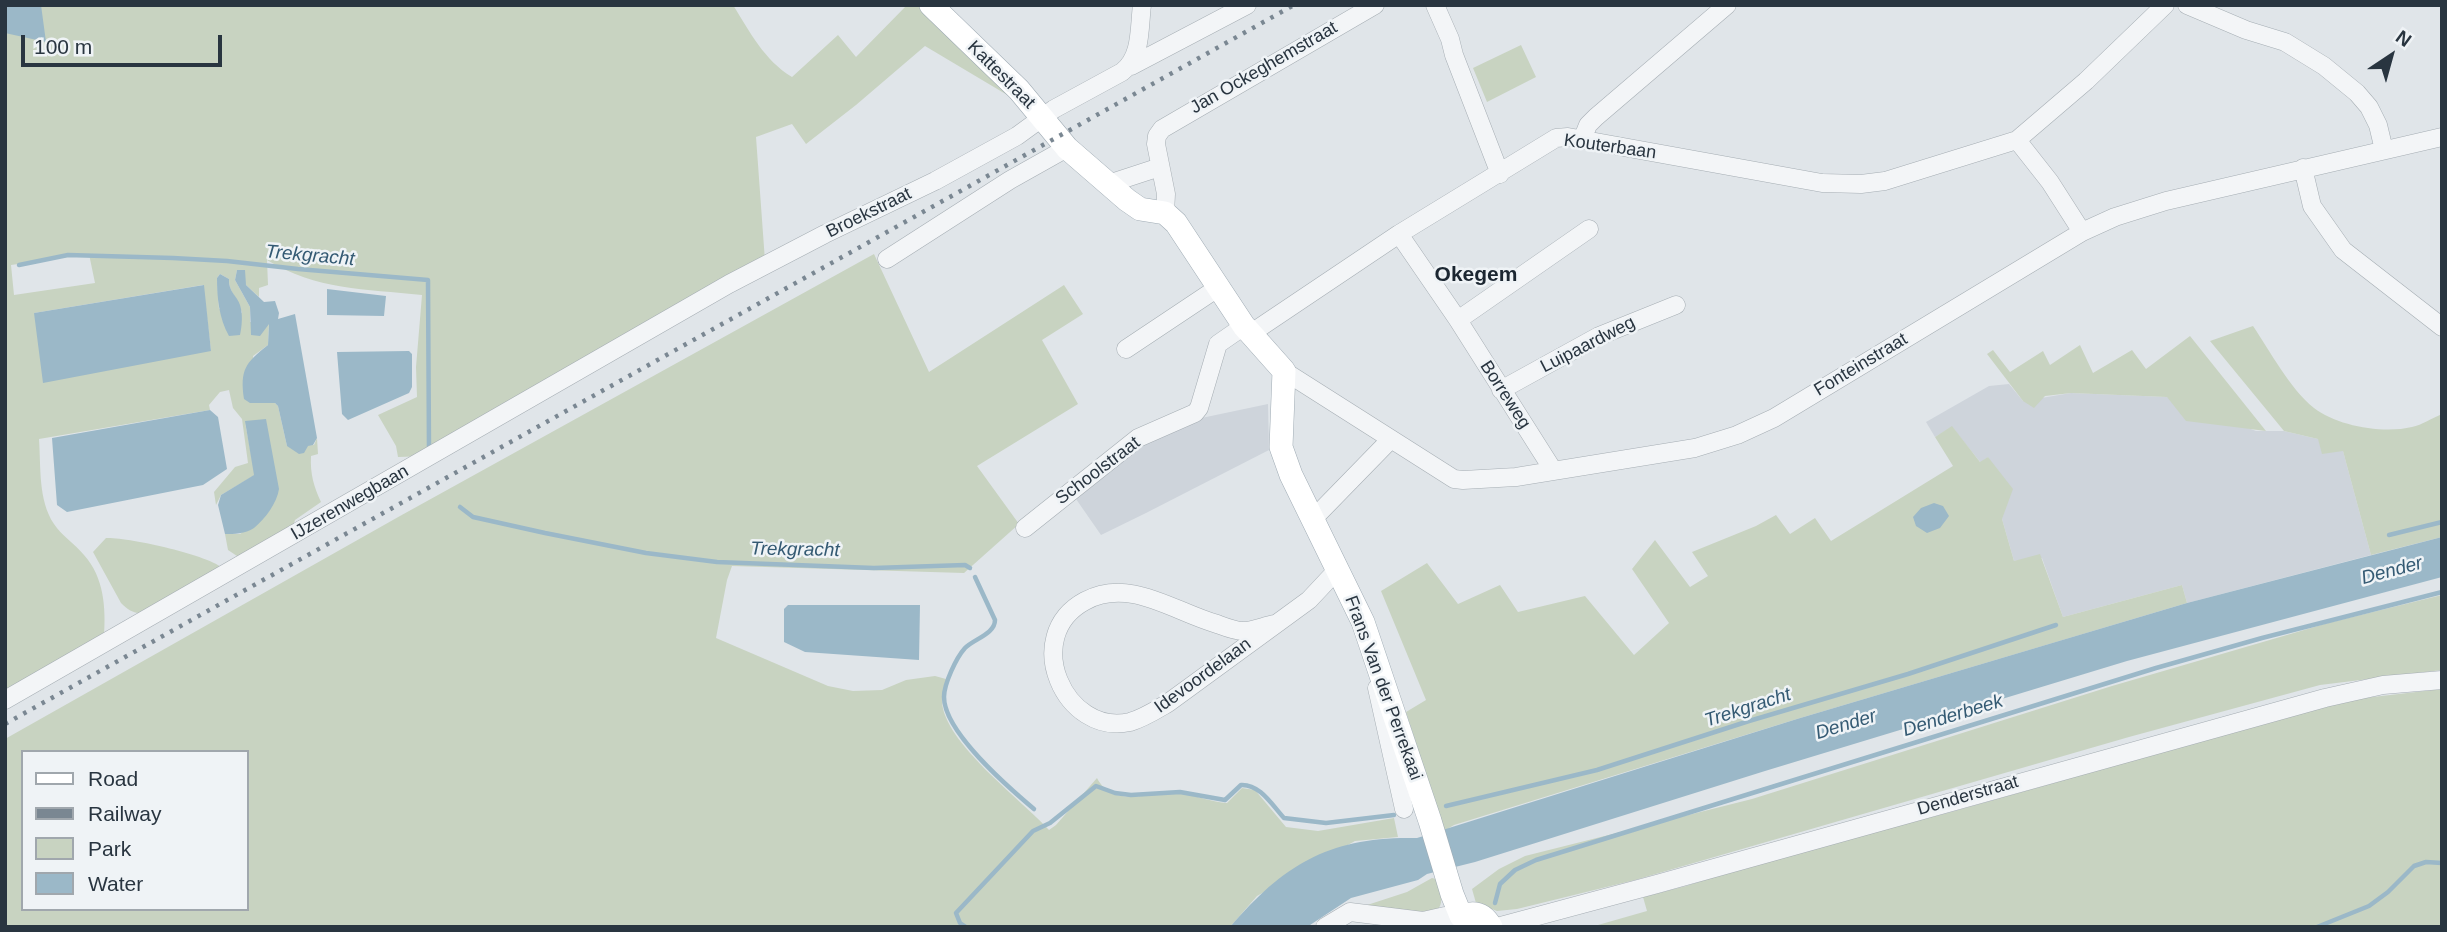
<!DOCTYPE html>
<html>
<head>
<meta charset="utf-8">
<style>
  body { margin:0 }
  #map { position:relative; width:2447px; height:932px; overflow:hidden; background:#e0e5e9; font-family:Helvetica,sans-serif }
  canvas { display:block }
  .frame { position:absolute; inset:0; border:7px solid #293540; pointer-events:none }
  .legend { position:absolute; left:21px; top:750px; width:228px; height:161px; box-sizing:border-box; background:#eff3f6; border:2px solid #a0a7ad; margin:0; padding:9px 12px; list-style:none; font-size:21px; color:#293540 }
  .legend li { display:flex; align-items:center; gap:14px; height:35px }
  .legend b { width:35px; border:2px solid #a0a7ad }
  .north { position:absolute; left:2356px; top:21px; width:70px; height:70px; -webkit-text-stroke:5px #eff3f6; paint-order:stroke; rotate:36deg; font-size:19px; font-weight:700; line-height:28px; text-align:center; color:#293540 }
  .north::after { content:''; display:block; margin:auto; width:24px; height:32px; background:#293540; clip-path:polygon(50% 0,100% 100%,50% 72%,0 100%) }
  .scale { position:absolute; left:21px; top:35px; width:201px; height:32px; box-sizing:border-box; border:4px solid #293540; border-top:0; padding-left:9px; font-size:21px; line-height:24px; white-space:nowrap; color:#293540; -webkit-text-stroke:5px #eff3f6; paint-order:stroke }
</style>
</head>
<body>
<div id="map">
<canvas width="2447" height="932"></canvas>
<div class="frame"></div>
<ul class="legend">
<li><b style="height:9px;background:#fff"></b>Road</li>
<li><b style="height:9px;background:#7a8792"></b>Railway</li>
<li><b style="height:19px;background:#c8d3c1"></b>Park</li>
<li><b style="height:19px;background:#9bb8c8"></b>Water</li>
</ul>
<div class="north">N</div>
<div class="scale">100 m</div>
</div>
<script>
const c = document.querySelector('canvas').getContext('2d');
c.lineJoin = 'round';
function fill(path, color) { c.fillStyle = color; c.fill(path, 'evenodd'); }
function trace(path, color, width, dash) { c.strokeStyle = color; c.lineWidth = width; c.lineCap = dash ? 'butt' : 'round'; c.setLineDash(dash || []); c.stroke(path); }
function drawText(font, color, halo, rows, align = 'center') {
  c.font = font + ' Helvetica,sans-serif'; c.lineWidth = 5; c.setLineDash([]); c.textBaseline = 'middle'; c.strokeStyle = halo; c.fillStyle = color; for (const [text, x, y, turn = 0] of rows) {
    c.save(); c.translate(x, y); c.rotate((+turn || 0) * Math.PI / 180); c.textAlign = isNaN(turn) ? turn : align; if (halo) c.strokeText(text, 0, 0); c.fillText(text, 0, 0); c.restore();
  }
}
const built = new Path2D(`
  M2009,384L2023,401L2071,393L2167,397L2256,431H2284L2318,439L2343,451L2371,555L2187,603L2182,585L2063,617L2042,558L2014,561L2002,519L1988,457L1981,463L1952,427L1935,437L1926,422L1989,386Z
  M1268,404L1269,450L1146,513L1101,535L1076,499L1157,434L1192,420Z`);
const green = new Path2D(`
  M5,5H733C750,32 764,60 792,77L838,35L856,57L907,5H921L1014,99L925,46L856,105L806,144L792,124L756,137L765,261L427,456L398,457L396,446L378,415L417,397L416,367L422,295C365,289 316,290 267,260L268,285L259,288V297L246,285L237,270L235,280L250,307V322H269L268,345L253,356L259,403H275L278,406L287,446L314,445L317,438L318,454L311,456C310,474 314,487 321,502L295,520L292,530L240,558L228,550L225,534H240L270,510L245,422L255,475L221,495L216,505L214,492L235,467L248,463L242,419L233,408L229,390L220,392L209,405L210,410L39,439C41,467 38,500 54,524C61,535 75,544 84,555C104,577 106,608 104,636L5,697ZM89,254L95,283L14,295L11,265ZM220,274L229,279C228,292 239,300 242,313L219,309L217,278ZM203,285L211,351L34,314V313Z
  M1521,45L1536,77L1487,102L1473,68Z
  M874,254L929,372L1064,285L1083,314L1042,340L1078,404L977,466L1019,524L964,573L732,566L727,580L716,638L828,686L853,691L882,690L906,680L935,676L946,679C945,686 942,694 942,701C943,742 1022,800 1049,830L1056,825L1097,778C1114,811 1154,789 1183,794C1198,796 1212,802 1227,803L1242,788L1255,790L1286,827L1318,831L1394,818L1398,837L1355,841L1257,896L1230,927H5V739L400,516ZM23,752H247V909H23Z
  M2253,326C2270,351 2290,389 2314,408C2337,426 2383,434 2412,427C2422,425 2432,418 2442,414V537L2371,555L2343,451L2322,454L2318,439L2284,431L2210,341Z
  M2190,336L2266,431L2186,421L2167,397L2071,393L2045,396L2034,408L2023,401L1987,354L1993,350L2010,372L2043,351L2050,365L2080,345L2093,373L2132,350L2146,369Z
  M1952,426L1980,462L1988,457L2013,489L2002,519L2014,561L2040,554L2063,617L2182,585L2187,603L1797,719L1454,825L1444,831L1406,712L1426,700L1381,591L1427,563L1458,604L1500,585L1518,612L1585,596L1634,655L1669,623L1632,569L1655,540L1690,587L1708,576L1692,552L1756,526L1776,515L1790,534L1815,518L1831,541L1953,466L1935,437Z
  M106,538C128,537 209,555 224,569L144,613C134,614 128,610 121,603L93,552Z
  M2442,595V670L2320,685L2129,737L1635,880L1517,909L1497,911L1476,903L1472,889L1499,869L1525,856L1752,799L2112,686L2328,623Z
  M2442,689V927H1591L1647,911L1643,897L1686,886L1764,861L1951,812L2347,700Z
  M1432,878L1436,879C1441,892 1446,903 1434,914L1358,908L1407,892Z`);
const water = new Path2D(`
  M5,5H41L46,42L5,33Z
  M237,270H245L246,285L264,302L275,301L279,313L278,319L295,314L317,438L313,445L308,446L304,453L299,454L287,446L278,406L275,403H250L244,399C240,370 245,363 268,345L269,324L260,336L251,335L250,307L235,280Z
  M220,274L229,279C228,291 237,296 240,305C243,314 242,326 240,335L229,336C219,318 217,298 217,278Z
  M204,285L211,351L43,383L34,313Z
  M327,289L386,296L384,316L327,315Z
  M409,351L412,354V387L409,393L348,420L342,414L337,352Z
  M210,410L218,417L227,469L203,485L67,512L57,505L52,438Z
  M266,419L279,489C277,503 265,519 254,528C245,534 234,534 225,534L218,505L221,495L254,475L245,421Z
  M1934,503L1943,506L1949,516L1940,528L1927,533L1916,526L1913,517L1921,508Z
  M2442,537V577L2127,661L1765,771L1475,862L1427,874L1418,880L1351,898L1307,927H1230C1285,863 1331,836 1417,838L1797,719L2059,641L2187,603Z
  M788,605H920L919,660L805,652L784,642V609Z`);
const stream = new Path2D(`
  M19,265L68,255L173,258L227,261L298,269L428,280L429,451
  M460,507L473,517L545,533L646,553L717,562L874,568L965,565L970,568
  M2389,535L2442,522
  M975,577L995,620C995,634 974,639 965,648C956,658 944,684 944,697C944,732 1008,787 1034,809
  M1446,806L1597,770L1749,721L1908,674L2056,625
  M1495,903L1500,884L1515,870L1536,860L2156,668L2262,638L2442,592
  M966,927L960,923L956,913L1033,831L1050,823L1096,786L1115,793L1131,795L1180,792L1225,800L1241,785C1260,784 1272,805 1284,818L1326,823L1394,815
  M2317,927L2369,906L2388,892L2414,866L2426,862L2442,863`);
const minor = new Path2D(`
  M1435,5L1450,39L1454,55L1500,174
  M2187,5L2246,30L2285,42L2324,66L2357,93L2369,107L2378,125L2384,150
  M1131,66L1247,5
  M1582,140L1588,125L1596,117L1727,5
  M2017,140L2050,182L2082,232
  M2303,168L2312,206L2343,250L2442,327
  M1108,184L1160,167
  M1165,213L1166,194L1156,144L1157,136L1162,129L1375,5
  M1399,234L1458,320L1553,470
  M887,259L1010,180L1067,148
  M1458,320L1589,229
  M1250,334L1399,234L1556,138L1568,137L1822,183L1861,184L1885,181L2017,140L2086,81L2165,5
  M1126,349L1219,287
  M1284,371L1454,479L1463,480L1516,477L1695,448L1737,435L1774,418L2082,232L2115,217L2166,201L2442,137
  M1501,390L1599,336L1676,305
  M1313,519L1391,439
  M1025,528L1138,438L1195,413L1199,408L1218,344L1244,326
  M1274,624C1264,626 1253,631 1243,631C1235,631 1225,627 1217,624C1174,612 1130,577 1085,601C1020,636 1065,737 1130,722C1144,718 1156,710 1168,703L1309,600L1338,569
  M1377,688L1404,809
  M5,700L729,284L825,234L935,181L1017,136L1054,109L1122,72C1142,57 1139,28 1142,5
  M1325,927L1350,912L1423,921L1445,916H1461
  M1497,927L1657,884L2325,698L2383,685L2442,680`);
const major = new Path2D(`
  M931,5L1019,90L1067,148L1127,200L1140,209L1165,213L1176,223L1244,326L1284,371L1281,447L1291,475L1363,622L1430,821L1452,894L1461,916
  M1461,916C1475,911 1484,914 1491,927`);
const rail = new Path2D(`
  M5,724L1294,5`);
const streetNames = [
  ["Jan Ockeghemstraat",1264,68,-30],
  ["Kattestraat",1001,75,45],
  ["Kouterbaan",1610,147,8],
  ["Broekstraat",869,213,-26],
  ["Luipaardweg",1588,345,-27],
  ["Fonteinstraat",1861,365,-31],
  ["Borreweg",1505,395,57],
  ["Schoolstraat",1098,471,-37],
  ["IJzerenwegbaan",350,503,-30],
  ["Idevoordelaan",1203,676,-36],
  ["Frans Van der Perrekaai",1383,688,70],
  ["Denderstraat",1968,796,-16]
];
const waterNames = [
  ["Trekgracht",310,256,5],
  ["Trekgracht",795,550,1],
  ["Dender",2392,571,-15],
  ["Trekgracht",1748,708,-18],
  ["Denderbeek",1953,716,-17],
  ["Dender",1846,725,-17]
];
const quarterNames = [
  ["Okegem",1476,275]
];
fill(built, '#ced4db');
fill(green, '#c8d3c1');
fill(water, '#9bb8c8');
trace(stream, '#9bb8c8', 4.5);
trace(minor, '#a5adb3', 19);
trace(major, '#9fabb4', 24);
trace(minor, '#f3f5f7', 18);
trace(major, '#fff', 23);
trace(rail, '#7a8792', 4.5, [3.5, 7]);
drawText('18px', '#293540', '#eff3f6', streetNames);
drawText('italic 19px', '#345a73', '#eff3f6', waterNames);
drawText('bold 21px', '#1b2631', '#eff3f6', quarterNames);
</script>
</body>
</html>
